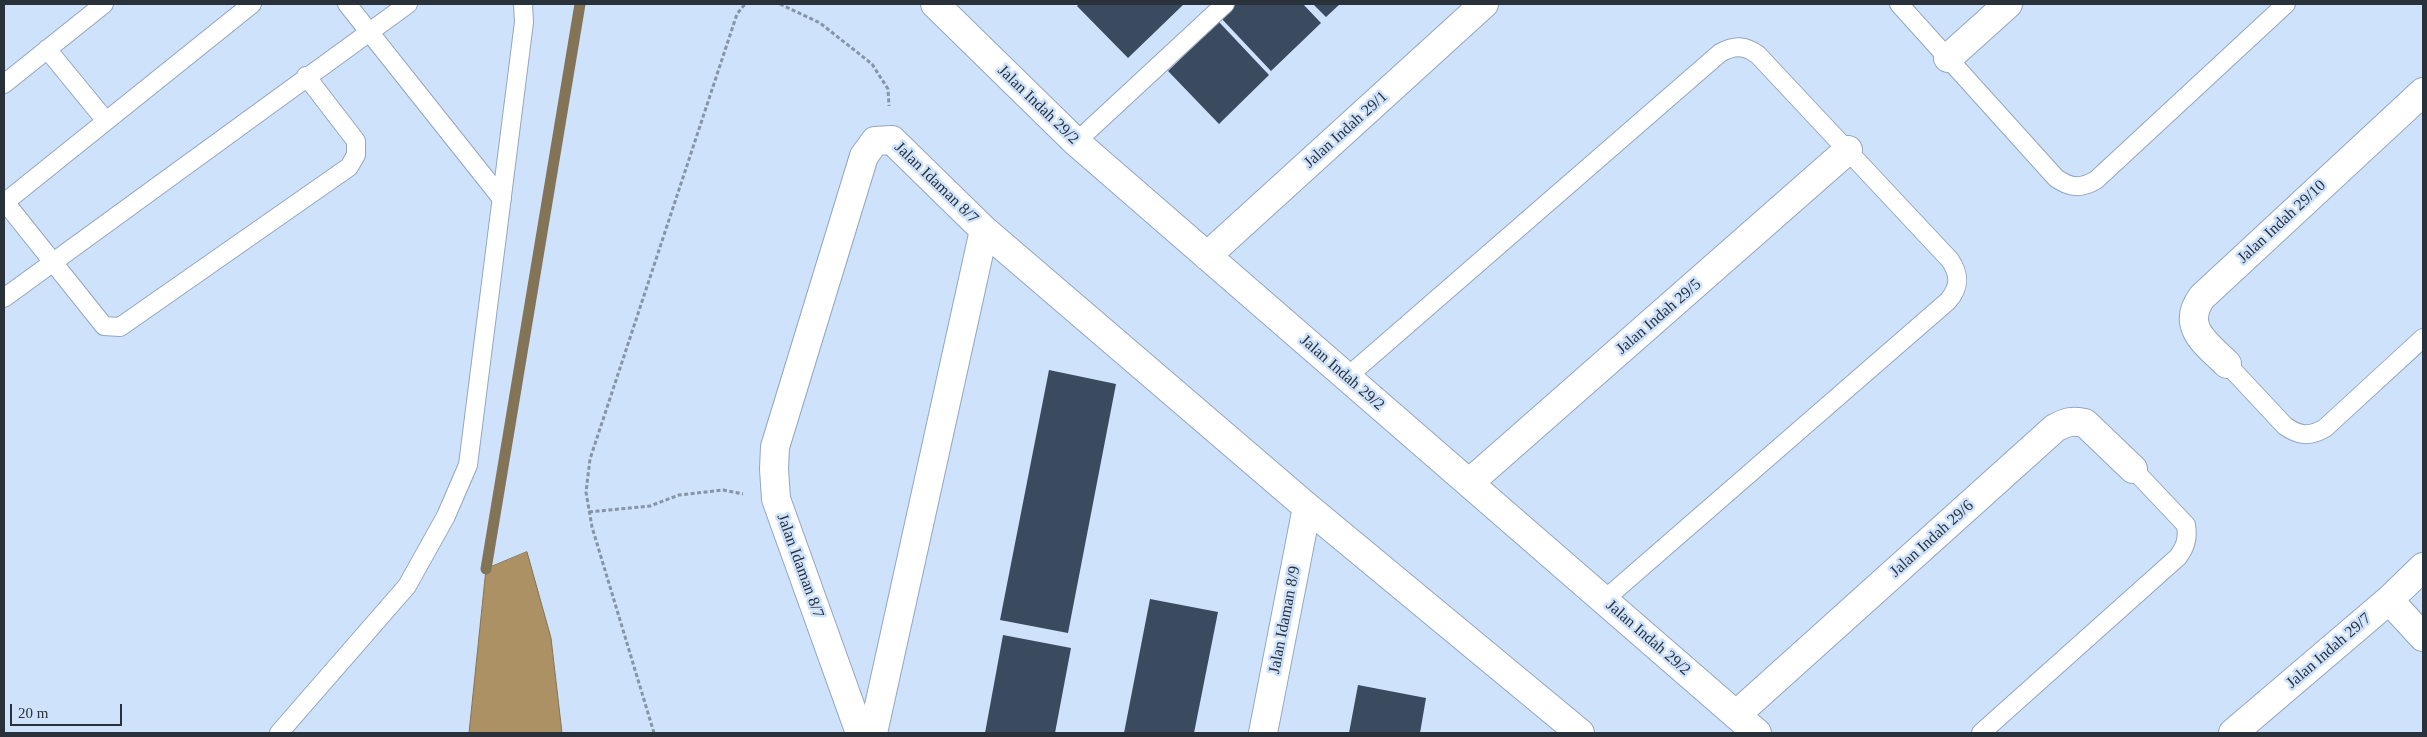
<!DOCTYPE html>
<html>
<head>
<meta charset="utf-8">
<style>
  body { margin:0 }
  #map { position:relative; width:2427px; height:737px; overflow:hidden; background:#cee2fc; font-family:"Times New Roman",serif }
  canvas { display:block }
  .frame { position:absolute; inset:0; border:5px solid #29313a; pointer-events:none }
  .scale { position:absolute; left:10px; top:704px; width:112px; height:22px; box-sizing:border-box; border:2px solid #29313a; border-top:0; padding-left:6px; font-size:15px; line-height:18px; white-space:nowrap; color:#29313a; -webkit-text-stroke:4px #cee2fc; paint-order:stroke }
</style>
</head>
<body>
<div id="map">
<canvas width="2427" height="737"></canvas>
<div class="frame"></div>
<div class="scale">20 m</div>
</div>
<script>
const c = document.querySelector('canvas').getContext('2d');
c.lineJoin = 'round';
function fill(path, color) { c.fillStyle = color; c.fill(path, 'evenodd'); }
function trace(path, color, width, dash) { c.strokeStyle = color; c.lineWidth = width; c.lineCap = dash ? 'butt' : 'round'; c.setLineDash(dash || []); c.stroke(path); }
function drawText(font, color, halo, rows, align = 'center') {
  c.font = font + ' "Times New Roman",serif'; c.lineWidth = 5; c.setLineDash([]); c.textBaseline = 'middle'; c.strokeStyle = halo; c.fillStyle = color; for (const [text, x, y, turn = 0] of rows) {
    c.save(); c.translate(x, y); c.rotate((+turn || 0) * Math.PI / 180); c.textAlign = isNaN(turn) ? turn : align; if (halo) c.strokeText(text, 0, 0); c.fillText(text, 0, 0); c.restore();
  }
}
const water = new Path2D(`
  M527,552L551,638L562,733H469L486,569Z`);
const stream = new Path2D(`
  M486,569L580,4`);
const building = new Path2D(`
  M1079,4H1184L1128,58L1077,6Z
  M1236,4H1303L1321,23L1271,71L1221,18Z
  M1313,4H1340L1326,17Z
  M1219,22L1269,75L1219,124L1168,71Z
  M1049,370L1116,384L1068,633L1000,620Z
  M1150,599L1218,612L1194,733H1124Z
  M1003,635L1071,648L1055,733H985Z
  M1358,685L1426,698L1420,733H1349Z`);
const path = new Path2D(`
  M780,4L820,23L872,64L888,89L889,106
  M589,512L650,506L679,495L723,490L743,494
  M654,733L592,527L586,492L590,459L737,14L745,4`);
const service = new Path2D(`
  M347,4L502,199
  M1899,4L2056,178C2070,188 2081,189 2096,180L2286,4
  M47,49L106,121
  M4,84L104,4
  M1076,142L1225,4
  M5,202L104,326L120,327L349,167L356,155V141L306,76
  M4,203L252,4
  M4,298L408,4
  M2227,364L2285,426C2299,436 2310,437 2325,428L2423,338
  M1347,377L1720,53C1734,45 1745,45 1758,55L1950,260C1960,275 1960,287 1948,301L1604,600
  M279,733L407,586L446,516L468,465L524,22L523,4
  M1981,733L2178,557C2186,546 2188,538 2186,525L2133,469`);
const minor = new Path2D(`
  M935,4L1076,142L1757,733
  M1948,58L2008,4
  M1207,256L1484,4
  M2227,364C2207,344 2180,327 2202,297L2423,92
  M1469,483L1848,150
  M2389,600L2423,637
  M1736,715L2055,428C2066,422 2073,420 2085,423L2133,469
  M860,733L776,499L774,469L775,447L864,156L875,141L892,140L984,230L1307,507L1580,733
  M873,733L984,230
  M1263,733L1307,507
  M2233,733L2389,600L2423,567`);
const streetNames = [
  ["Jalan Indah 29/2",1038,105,44],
  ["Jalan Indah 29/1",1346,130,-42],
  ["Jalan Idaman 8/7",936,183,44],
  ["Jalan Indah 29/10",2282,222,-43],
  ["Jalan Indah 29/5",1659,317,-41],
  ["Jalan Indah 29/2",1342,373,41],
  ["Jalan Indah 29/6",1932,539,-42],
  ["Jalan Idaman 8/7",800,566,70],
  ["Jalan Idaman 8/9",1285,620,-79],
  ["Jalan Indah 29/2",1648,638,41],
  ["Jalan Indah 29/7",2329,651,-41]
];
fill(water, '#ab9163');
trace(water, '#847457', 1);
trace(stream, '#847457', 11);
fill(building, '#3a4a5f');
trace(service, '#93a6bf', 20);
trace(minor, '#93a6bf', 30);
trace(path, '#8594a7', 3, [4, 2.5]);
trace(service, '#fff', 18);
trace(minor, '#fff', 28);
drawText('16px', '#29313a', '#cee2fc', streetNames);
</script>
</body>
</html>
